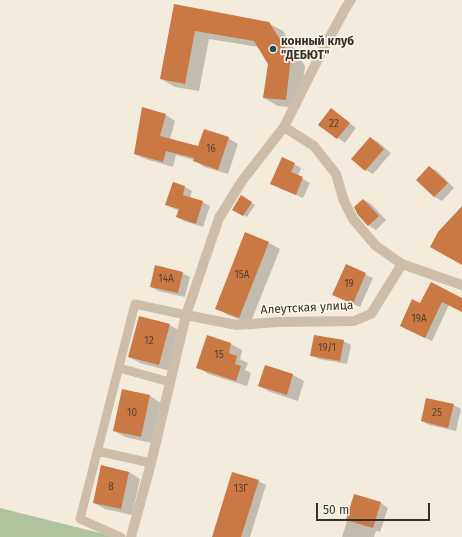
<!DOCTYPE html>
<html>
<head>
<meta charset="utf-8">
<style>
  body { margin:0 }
  #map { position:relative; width:462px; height:537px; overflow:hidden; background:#f3ecdd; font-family:"Fira Sans",sans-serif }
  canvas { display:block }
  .scale { position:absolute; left:316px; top:503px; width:114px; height:18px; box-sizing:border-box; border:2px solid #383028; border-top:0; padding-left:5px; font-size:12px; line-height:14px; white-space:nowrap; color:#383028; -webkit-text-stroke:3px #faf5e9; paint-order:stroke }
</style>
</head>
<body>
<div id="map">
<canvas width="462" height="537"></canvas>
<div class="scale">50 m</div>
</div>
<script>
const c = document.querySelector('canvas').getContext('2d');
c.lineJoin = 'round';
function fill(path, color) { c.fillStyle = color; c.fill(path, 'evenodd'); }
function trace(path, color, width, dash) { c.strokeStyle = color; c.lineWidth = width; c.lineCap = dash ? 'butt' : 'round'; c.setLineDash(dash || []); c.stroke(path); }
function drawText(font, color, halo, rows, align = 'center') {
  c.font = font + ' "Fira Sans",sans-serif'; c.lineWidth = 3.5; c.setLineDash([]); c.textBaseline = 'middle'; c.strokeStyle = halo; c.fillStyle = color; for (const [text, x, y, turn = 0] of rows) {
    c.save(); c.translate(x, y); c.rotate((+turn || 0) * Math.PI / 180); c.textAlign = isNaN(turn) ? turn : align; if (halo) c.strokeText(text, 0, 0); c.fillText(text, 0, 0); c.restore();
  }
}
const green = new Path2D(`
  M0,508L116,537H0Z`);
const shadow = new Path2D(`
  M175,5L268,23L283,31L305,66L300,108L278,106L264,98L269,64L259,47L209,39L199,91L175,87L161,79Z
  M331,109L356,128L345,143L319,124Z
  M166,115L175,121L170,139L199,147L228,138L238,144L228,174L204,167L194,160L176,155L173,167L145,159L135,154Z
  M371,138L378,142L391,153L373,174L366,170Z
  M294,164L301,168L298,176L310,183L303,198L279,188Z
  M429,167L437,171L454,188L442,201L435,197L417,180Z
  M173,183L185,187L192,191L190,198L202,202L210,206L203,227L184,221L177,217L179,211L167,205Z
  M241,196L255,205L247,217L233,209Z
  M364,200L371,204L386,220L376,230L368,225Z
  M246,234L269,243L280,249L250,324L228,315L217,308Z
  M347,266L373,278L360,307L334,295Z
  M182,273L190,277L185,297L158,291L151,287Z
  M462,299V312L449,305L432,341L408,330L421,305Z
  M170,325L180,331L170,371L140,363L129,357Z
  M343,341L351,345L347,364L319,359L311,355Z
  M231,344L242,350L240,359L248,363L245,370L251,373L247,386L208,374L198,367Z
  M265,366L293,375L304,381L298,401L270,392L259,386Z
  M123,390L150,396L161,403L152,443L125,437L114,431Z
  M453,405L461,409L456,431L429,425L422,421Z
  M102,467L129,472L140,479L132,515L105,509L94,503Z
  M258,481L266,485L250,537H213Z
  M355,496L381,503L388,508L380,532L376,531L374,537H342Z`);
const building = new Path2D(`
  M174,4L269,22L291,57L286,100L263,98L268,64L254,41L195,31L185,84L160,79Z
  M142,107L166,114L160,136L198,146L204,129L229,137L218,170L193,161L194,158L166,151L163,162L134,154Z
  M331,108L350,123L337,139L318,125Z
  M370,137L384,149L365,171L351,159Z
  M282,157L295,163L291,172L303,177L296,195L270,184Z
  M429,166L448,183L434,197L416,180Z
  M173,182L185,186L183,195L203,201L196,224L176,217L179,209L165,205Z
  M241,195L252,202L243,216L232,210Z
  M363,199L379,216L368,226L358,215L354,207Z
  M462,206V265L430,247L438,232Z
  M245,232L269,242L239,318L215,309Z
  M346,264L366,273L353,304L332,295Z
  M155,265L183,272L178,293L150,287Z
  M431,282L462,298V312L442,302L425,338L400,326L412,299L420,303Z
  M139,316L170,324L159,365L128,357Z
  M207,335L231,343L229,353L237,356L235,364L241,366L236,381L196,368Z
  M314,335L344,340L340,361L310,356Z
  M265,365L293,374L287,395L258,386Z
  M122,389L150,395L141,437L113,431Z
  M426,398L454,404L448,428L421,421Z
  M101,465L129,472L121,509L93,503Z
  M232,472L259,480L241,537H212Z
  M354,494L381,502L373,528L346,520Z`);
const lane = new Path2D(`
  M119,368L170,382
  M97,451L151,463
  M121,537L80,519L135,304L186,315`);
const street = new Path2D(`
  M284,127L314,146L336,174L344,201L353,219L376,246L402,264L462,285
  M186,315L237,325L278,322L354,321L371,314L402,264
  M131,537L151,463L186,315L219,218L242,181L284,127L319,57L345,9L351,0`);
const markers = [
  [273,49,4,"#1c4e5b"]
];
const numberNames = [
  ["22",334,124],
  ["16",211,149],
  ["15А",242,275],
  ["14А",166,279],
  ["19",349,284],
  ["19А",419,319],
  ["12",149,341],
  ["19/1",327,348],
  ["15",219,355],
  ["10",132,413],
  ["25",437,413],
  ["8",111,487],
  ["13Г",241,489]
];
const poiNames = [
  ["конный клуб",281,42],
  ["\"ДЕБЮТ\"",281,56]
];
const streetNames = [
  ["Алеутская улица",307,308,-3]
];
fill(green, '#b0c39c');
fill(shadow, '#0003');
fill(building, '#ca7844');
trace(lane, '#ccbea8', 9);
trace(street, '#ccbea8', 10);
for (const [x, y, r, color] of markers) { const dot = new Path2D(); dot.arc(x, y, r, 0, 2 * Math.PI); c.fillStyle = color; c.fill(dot); trace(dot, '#faf5e9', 1.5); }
drawText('10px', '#5c422f', null, numberNames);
drawText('bold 12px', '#383028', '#faf5e9', poiNames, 'left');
drawText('12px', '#383028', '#faf5e9', streetNames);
</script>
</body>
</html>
